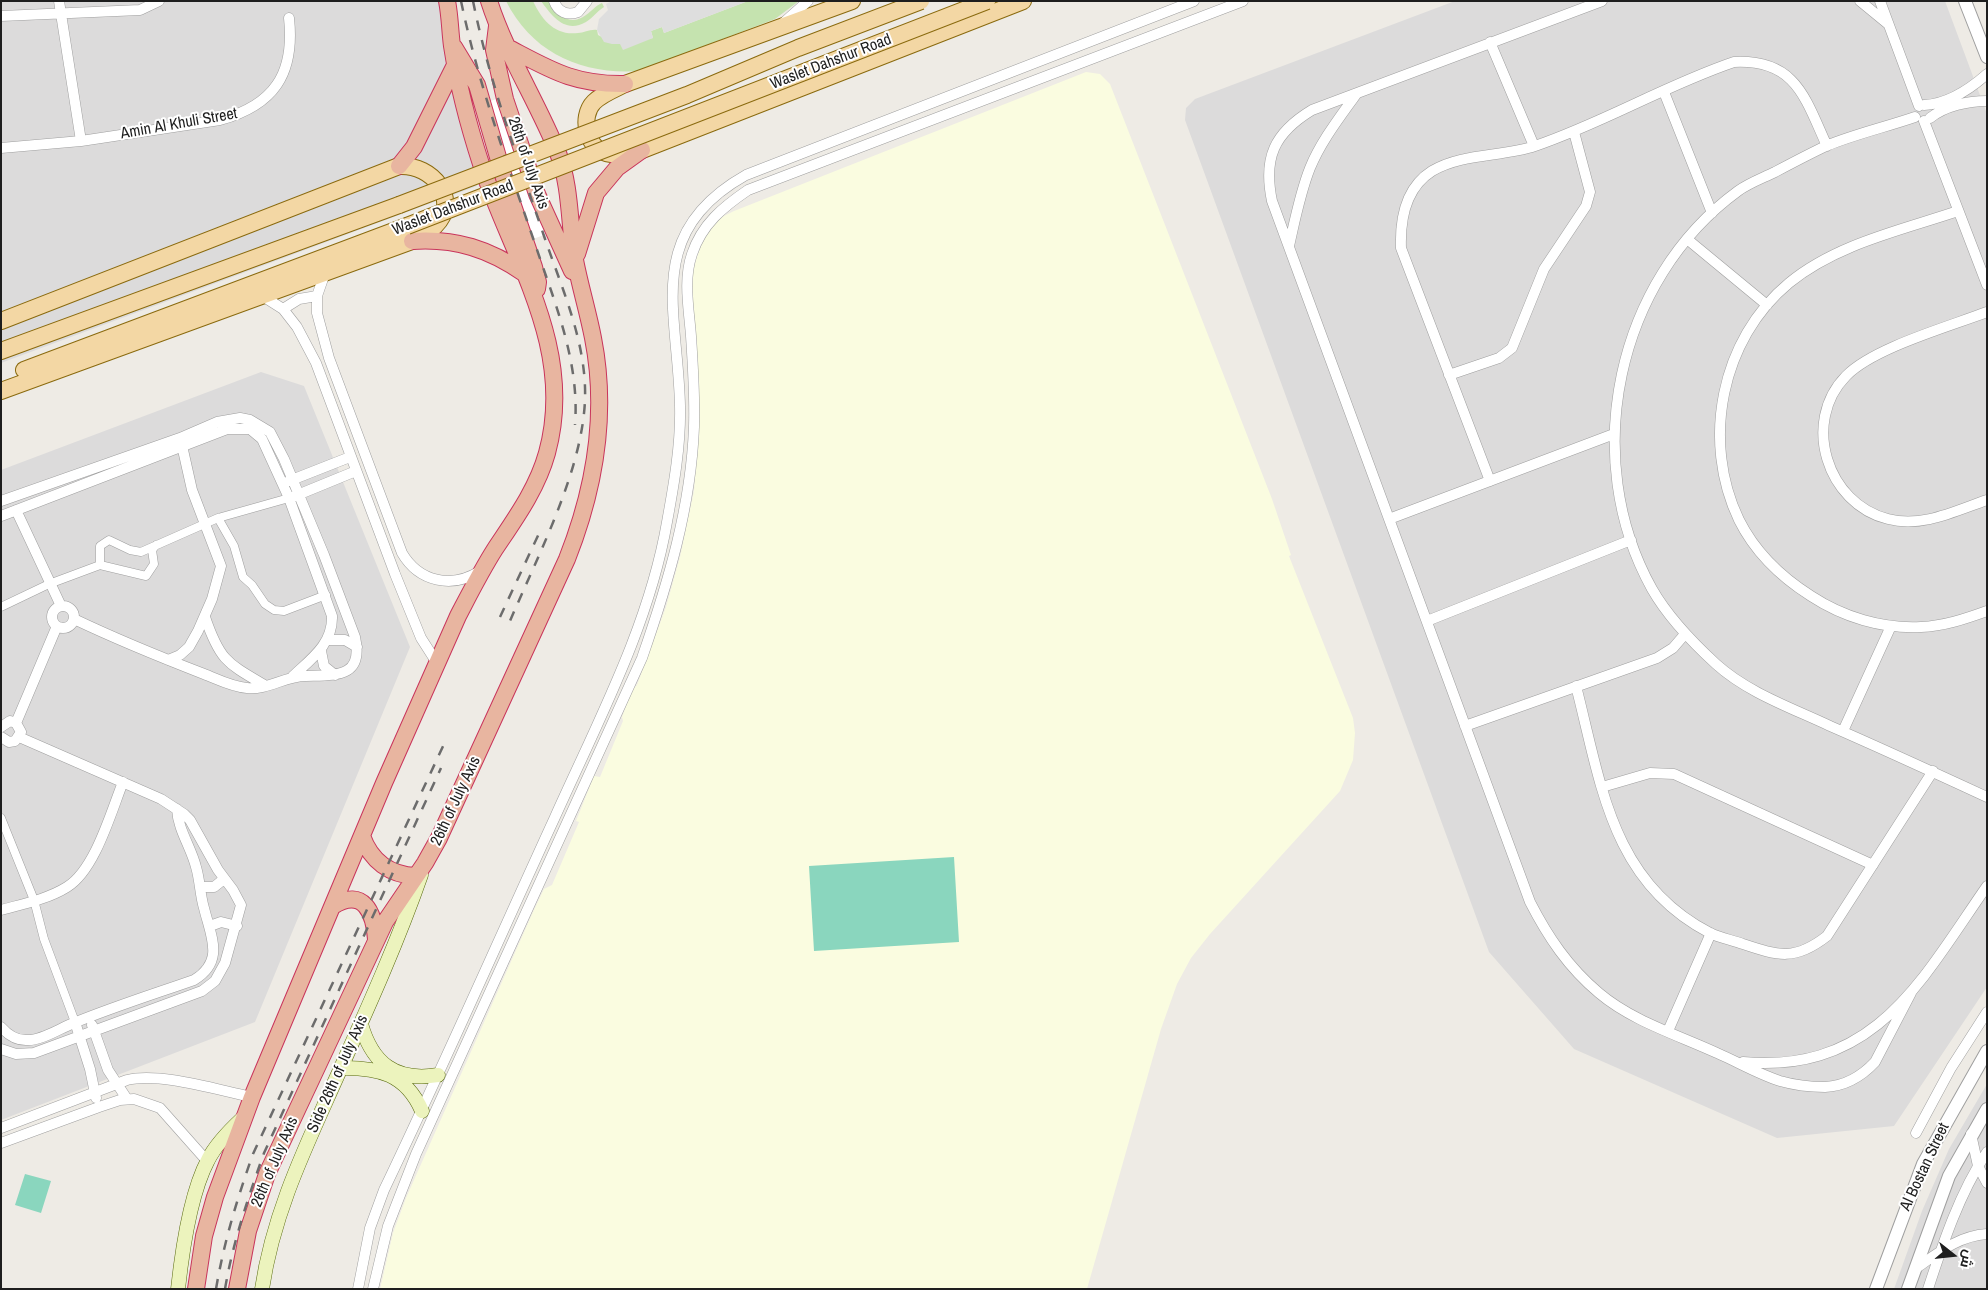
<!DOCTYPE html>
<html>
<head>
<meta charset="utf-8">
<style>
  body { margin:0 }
  #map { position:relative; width:1988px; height:1290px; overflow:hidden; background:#eeebe5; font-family:"Archivo Narrow",Cairo,sans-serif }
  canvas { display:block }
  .frame { position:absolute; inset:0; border:2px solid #1e1e1e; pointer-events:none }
  .north { position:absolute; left:1928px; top:1230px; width:50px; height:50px; -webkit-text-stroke:4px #fff; paint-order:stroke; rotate:106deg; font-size:14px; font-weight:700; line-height:20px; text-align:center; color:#1e1e1e }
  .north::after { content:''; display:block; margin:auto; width:18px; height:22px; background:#1e1e1e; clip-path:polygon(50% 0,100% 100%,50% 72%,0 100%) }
</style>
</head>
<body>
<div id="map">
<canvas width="1988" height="1290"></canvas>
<div class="frame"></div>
<div class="north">ش</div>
</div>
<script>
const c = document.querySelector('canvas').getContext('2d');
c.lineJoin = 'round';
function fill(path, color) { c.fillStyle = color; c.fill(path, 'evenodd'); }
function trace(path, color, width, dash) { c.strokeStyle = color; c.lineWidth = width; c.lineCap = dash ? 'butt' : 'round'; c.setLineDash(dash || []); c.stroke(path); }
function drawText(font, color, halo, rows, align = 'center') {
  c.font = font + ' "Archivo Narrow",sans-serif'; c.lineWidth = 4; c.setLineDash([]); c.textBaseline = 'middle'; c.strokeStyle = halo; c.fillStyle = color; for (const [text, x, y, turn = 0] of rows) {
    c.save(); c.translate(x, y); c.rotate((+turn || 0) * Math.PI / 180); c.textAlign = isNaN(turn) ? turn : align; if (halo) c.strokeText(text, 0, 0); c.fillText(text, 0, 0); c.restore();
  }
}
const residential = new Path2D(`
  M1,1H443L477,186L1,363Z
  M1455,1H1945L1987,114V987L1894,1126L1777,1138L1574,1049L1489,952L1185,120L1186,108L1195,99Z
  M261,372L304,386L410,647L255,1022L1,1120V470Z
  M1987,1084V1289H1894L1922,1211L1949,1149Z`);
const education = new Path2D(`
  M1086,72L1100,74L1110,84L1272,499L1291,555L1289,556L1353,718L1355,733L1353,760L1340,791L1210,934L1191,958L1177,984L1161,1029L1087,1289H380L393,1233L406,1198L533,912L544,889L552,885L579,822L576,821L594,776L600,777L623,721L622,717L632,690L637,685L666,607L680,557L694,491L698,434V363L691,276L703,239L718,219L734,211Z`);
const grass = new Path2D(`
  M506,1H533C542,20 555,36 578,33C584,33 590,29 597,30L598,35L615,44L653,38L651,31L662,27L664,33L748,1H799L775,19L639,71C582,75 532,53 506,1Z
  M541,1H550C557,15 570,27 586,15C592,11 595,6 602,3L604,7C597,11 593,18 586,22C565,34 552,16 541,1Z`);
const pitch = new Path2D(`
  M954,857L959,942L814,951L809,866Z
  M25,1174L51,1181L41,1213L15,1205Z`);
const parking = new Path2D(`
  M612,1H748L664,33L662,27L651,31L653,38L623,50L620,44H612L604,42L597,30L599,19L608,10L606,4Z`);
const pier = new Path2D(`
  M502,97L547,234L530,240L485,103Z`);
const pedestrian = new Path2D(`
  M218,518L234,546L243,577L252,585L265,604L274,610L284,611L326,595
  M156,545L152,550L154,564L146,576L100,565V546L109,540L130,550L141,552L218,518L289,498
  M1,607L49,584L100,565
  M1,818L34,900L44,939L75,1022`);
const minor = new Path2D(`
  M59,1L81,141
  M554,1C558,12 567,16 578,12L587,1
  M1602,1L1312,110C1274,133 1263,158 1272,201L1530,902C1548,937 1568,967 1599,993C1632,1021 1678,1035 1717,1053C1738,1062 1758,1074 1780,1081C1794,1085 1810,1087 1825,1087C1845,1086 1861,1077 1875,1062L1911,993
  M1860,1L1888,24
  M1880,1L1919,106
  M1,16L140,10L159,1
  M782,24L808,1
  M1490,42L1534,146
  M1664,92L1712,213
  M1924,105C1947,104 1970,89 1987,74
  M1915,117C1886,127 1855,134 1826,146C1809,154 1792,163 1775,172C1763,178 1749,183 1738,191C1616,280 1579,458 1652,589C1668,617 1692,642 1716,664C1748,693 1792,708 1830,726C1883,749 1935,773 1987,797
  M1930,118C1945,106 1968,101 1987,101
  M1924,121L1987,285
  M1,148L81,141L220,120C274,105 295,74 289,18
  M1958,211C1902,230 1836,244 1789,283C1721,339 1701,441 1739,520C1755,552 1781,577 1811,596C1843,617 1882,629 1921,627C1944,626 1965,619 1987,611
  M1687,239L1767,305
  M1289,246C1295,220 1300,193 1310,168C1321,141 1340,117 1357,93
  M326,270L317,296V313L329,358L402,553C419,582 452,589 480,571
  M261,295L283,309L297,327L316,363L395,574L421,638L437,663
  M283,309L299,299L317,296
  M1987,312C1948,327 1873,348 1846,376C1801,422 1827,504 1888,519C1922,528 1955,511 1987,500
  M1449,375L1499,358L1512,348L1544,269L1586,206L1590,192L1574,132
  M289,481L350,457
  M1490,481L1401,248C1400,220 1405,188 1432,171C1462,153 1502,157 1535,146C1603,123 1666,85 1734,62C1796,59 1805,98 1827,146
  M295,496L356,471
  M1,501L180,438L217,422L240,418L250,420L270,432L284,459L324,555L355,637C364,678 336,675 306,676C285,676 268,690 247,688C232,687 217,679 204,674C160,657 116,639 74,619
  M16,510L61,606
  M1,516L227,429H250L262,439L289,498L332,616C333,644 311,659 293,676
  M1389,519L1614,434
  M52 617a11 11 0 1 1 22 0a11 11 0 1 1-22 0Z
  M205,617C220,661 227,663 266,686
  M1427,621L1631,540
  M327,640H345L357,647
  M321,651L324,666L335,675
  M168,660L180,655L189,647L198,631L212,599L221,566L192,490L181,441
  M1576,686C1601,783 1611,882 1710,933C1720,938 1732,940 1743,944C1779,956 1795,961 1827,936L1933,771
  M16,723L57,626
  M1465,726L1657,658L1673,648L1685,634
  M1,727L10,721L16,723L21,732L15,741L9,742L1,737
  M1843,731L1891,626
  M1602,787L1650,773L1674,774L1873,865
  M200,887H214L224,879
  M1,910C23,904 48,899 67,887C95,870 111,812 123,782
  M210,926L221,922L237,926
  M75,1022L90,1069L96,1098
  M92,1025L108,1070L127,1099
  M1,1027C8,1035 16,1041 28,1040C43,1040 60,1028 74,1023C113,1007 154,994 194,980C225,961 211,937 204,908C200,895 200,880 196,867C191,847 178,830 177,809
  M1668,1031L1711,933
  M1,1049L16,1054L34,1053L202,991L215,981L225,963L241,905L233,890L218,870L190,820L184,814L161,799L19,737
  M1743,1062C1876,1074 1922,979 1987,886
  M1,1128L127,1080C160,1072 217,1090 252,1097
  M1916,1133L1951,1068L1987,1012
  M1971,1134L1978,1166L1987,1183
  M1,1143L99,1107L120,1100L134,1099L160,1108L207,1161
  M1915,1269C1938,1253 1958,1236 1987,1234
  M358,1289L370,1228L384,1190C443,1067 498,941 555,817C598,721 649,626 667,522C674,484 681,444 680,406C678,310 643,233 746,175L1194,1
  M373,1289L388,1226L416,1154L642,658C668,583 691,507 694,427C695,397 693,366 691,336C689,309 683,280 692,254C702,224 723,207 748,190L1243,1
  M1928,1289C1943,1243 1960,1192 1987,1152`);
const tertiary = new Path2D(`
  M1965,1L1987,57
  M1876,1289L1923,1164L1987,1051
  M1908,1289L1949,1176L1987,1109`);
const secondary = new Path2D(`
  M361,1024C372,1063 395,1082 438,1075
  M340,1068C378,1067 406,1074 422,1111
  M178,1289C182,1252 191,1192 208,1160C216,1144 230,1130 243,1118
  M262,1289C272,1221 299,1161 327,1099C360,1025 394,952 421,875`);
const primary = new Path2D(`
  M852,1L625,84C615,89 602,94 594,102C579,117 587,152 611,154C621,155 633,152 642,150L1023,1
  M1,321L399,166C433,164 461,200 435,226C429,232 420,236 412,241L1,391
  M1,351L399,205
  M24,370L407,226`);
const trunk = new Path2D(`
  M497,26L494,50L505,99L537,194L572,271
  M454,47L477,85L507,188L534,267L538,282L537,289
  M507,47C551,70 574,85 625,84
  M399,166L414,147L455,65
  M412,241C455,238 490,249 525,274
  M577,254L596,193L617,168L642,150
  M362,836C371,861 390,875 416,876
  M333,906C364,887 374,913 376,939
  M196,1289L204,1236L215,1197L252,1097L384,783L458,616C470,593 481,571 495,549C515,519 537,489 547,453C576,348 513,260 481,164C469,127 458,85 452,46C450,31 450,16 447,1
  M237,1289L248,1231L267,1174L385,922L425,863L439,838L567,559C595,488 608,414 593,338C588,312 580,286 575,260C569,224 571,187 558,153C537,101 506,54 489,1`);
const rail = new Path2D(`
  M461,1C478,83 507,162 534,241C554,301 580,361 575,425
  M473,1C489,81 518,159 544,236C562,289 587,343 585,400C582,472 538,555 510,621
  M500,617L542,527
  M216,1289C224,1242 237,1199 253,1154L445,742
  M225,1289C233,1242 248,1198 264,1153L441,768`);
const primaryBridge = new Path2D(`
  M399,205L687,95L798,48L921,1
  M407,226L987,1`);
const streetNames = [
  ["Waslet Dahshur Road",831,62,-21],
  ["Amin Al Khuli Street",179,124,-10],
  ["26th of July Axis",528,163,71],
  ["Waslet Dahshur Road",453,208,-21],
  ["26th of July Axis",456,801,-65],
  ["Side 26th of July Axis",338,1074,-66],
  ["26th of July Axis",275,1162,-67],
  ["Al Bostan Street",1925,1167,-65]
];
fill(residential, '#dcdbdb');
fill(education, '#fafce0');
fill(grass, '#c5e3af');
fill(pitch, '#8ad6be');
fill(parking, '#dedede');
fill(pier, '#fff');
trace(pedestrian, '#9f9f9f', 9);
trace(minor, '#9f9f9f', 11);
trace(tertiary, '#9f9f9f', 14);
trace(secondary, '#596b0f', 15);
trace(primary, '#8a6a0e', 18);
trace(trunk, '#c9345b', 18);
trace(pedestrian, '#fff', 8);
trace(minor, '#fff', 10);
trace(tertiary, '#fff', 12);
trace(secondary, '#ecf3bd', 14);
trace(primary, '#f3d7a4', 16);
trace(trunk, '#e8b5a0', 16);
trace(rail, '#6c6c6c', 2.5, [10, 10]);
trace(primaryBridge, '#8a6a0e', 18, []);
trace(primaryBridge, '#f3d7a4', 16);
drawText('16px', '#1e1e1e', '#fff', streetNames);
</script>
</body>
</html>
